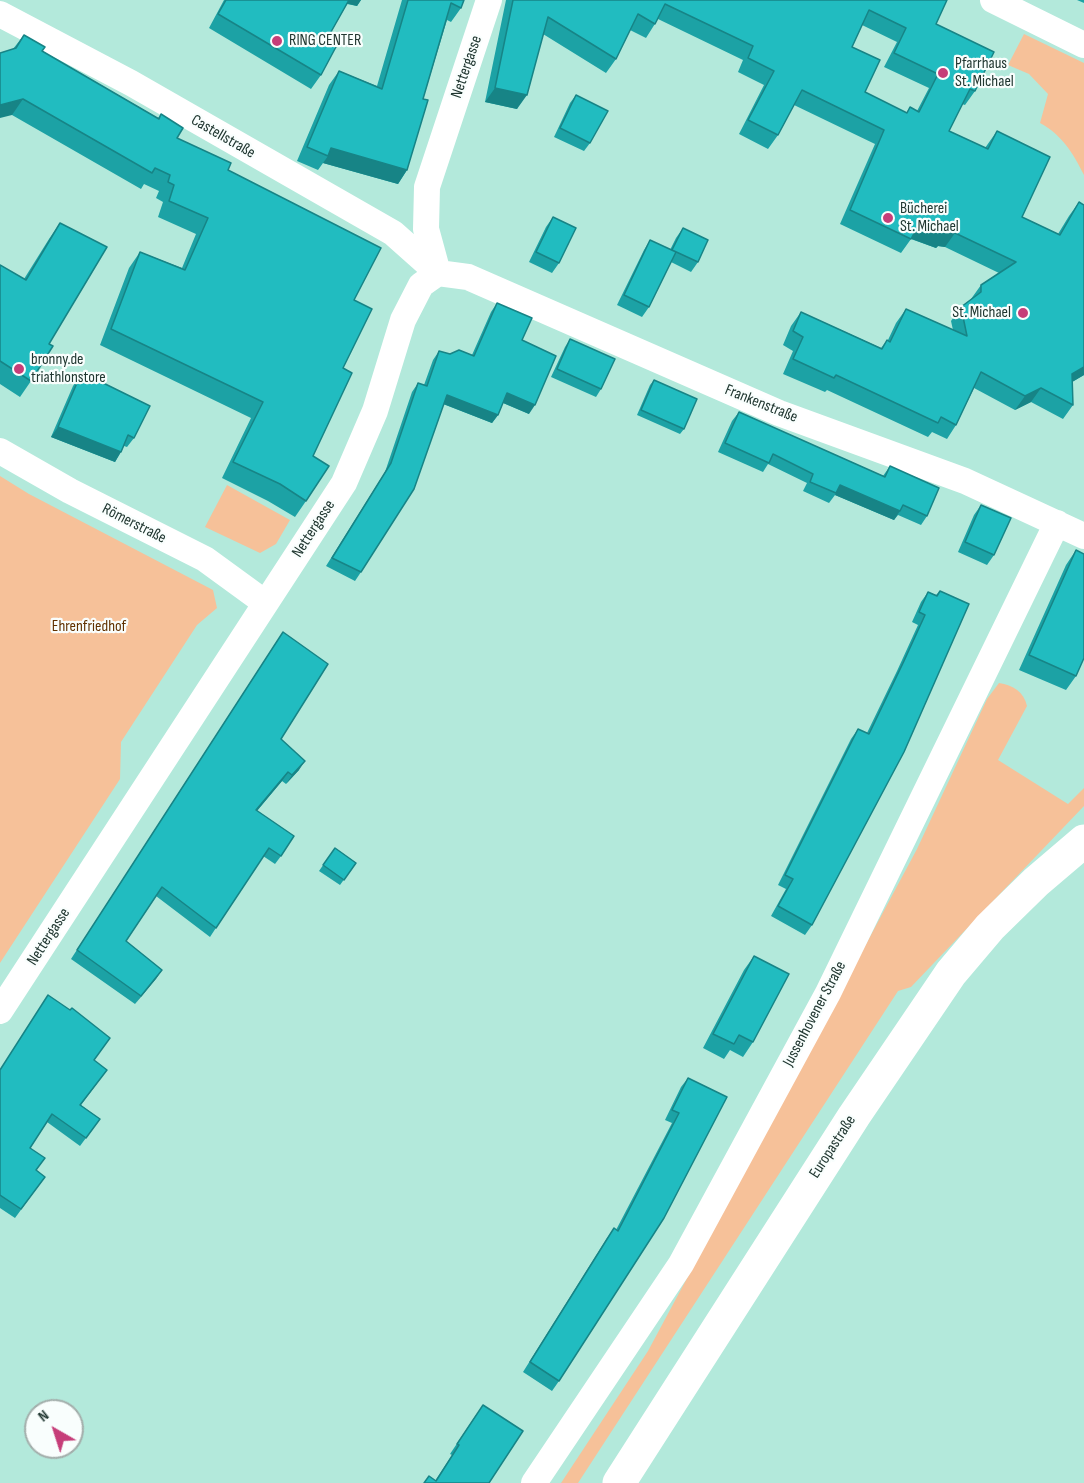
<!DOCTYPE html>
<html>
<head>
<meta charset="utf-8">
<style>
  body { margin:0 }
  #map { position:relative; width:1084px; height:1483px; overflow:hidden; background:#b3e9db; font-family:"Sofia Sans Condensed",sans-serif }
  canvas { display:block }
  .north { position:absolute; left:24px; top:1399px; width:60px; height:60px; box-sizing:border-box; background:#f9fefd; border:2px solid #a3aeab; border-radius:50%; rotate:321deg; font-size:16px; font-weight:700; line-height:24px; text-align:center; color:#213731 }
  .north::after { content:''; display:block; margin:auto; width:21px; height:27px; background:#c63e79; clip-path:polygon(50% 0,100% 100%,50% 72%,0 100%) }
</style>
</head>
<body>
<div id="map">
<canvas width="1084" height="1483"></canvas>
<div class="north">N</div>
</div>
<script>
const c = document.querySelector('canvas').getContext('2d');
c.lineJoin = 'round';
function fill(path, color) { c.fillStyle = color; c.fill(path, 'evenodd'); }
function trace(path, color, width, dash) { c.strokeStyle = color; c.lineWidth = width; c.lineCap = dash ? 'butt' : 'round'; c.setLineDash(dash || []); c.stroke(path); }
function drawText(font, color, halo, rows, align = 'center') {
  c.font = font + ' "Sofia Sans Condensed",sans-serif'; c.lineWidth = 4.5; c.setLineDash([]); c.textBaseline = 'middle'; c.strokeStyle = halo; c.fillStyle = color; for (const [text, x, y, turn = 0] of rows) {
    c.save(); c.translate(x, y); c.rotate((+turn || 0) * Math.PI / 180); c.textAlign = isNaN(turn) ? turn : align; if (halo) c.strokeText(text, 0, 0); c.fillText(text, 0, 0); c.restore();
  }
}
const green = new Path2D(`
  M1024,34L1084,63V175C1073,153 1062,135 1040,123L1048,94L1029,74L1008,65Z
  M0,476L29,494L213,590L217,608L197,625L121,742L120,779L0,963Z
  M227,485L290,520L276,544L260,553L205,527Z
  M999,683C1013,685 1024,692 1027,706L998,760L1068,804L1084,788V806L911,987L898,991L578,1483H561L648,1351L917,849L987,699Z`);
const street = new Path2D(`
  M993,0L1084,45
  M0,14L131,83L393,233L438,273
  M438,273L468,277L779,413L965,481L1084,536
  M438,273L426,229L427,187L489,0
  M0,451L70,491L205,559L264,602
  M0,1011L344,483L375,411L403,320L421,285L438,273
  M534,1483L681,1264L828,993L1057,523`);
const secondary = new Path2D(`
  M619,1483L854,1116L951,973L990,927L1036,882L1084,841`);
const wall = new Path2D(`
  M223,0H361L357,6L347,4L327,39L321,75L311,89L209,28L224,0Z
  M402,0H464L461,8L451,22L447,20L423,99L407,170L398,184L323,163L318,170L297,161L329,85L339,71L377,86Z
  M506,0H947L936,24L975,91L965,105L962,104L949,131L985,148L997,131L1022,217L1058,234L1069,216L1079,202L1084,205V375L1072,382L1073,405L1063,419L1031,402L1015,410L974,388L956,425L947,439L932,432L928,437L827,390L825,392L783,374L793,351L783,345L791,326L801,312L881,348L887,340H888L896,323L906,309L953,330L951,321L961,307L971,299L981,285L999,273L945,247L938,246L936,248L911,239L901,253L840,224L875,144L794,105L778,135L768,149L739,134L764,85L738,72L743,60L658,19L646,38L630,30L616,59L606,73L543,34L517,109L485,102ZM862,25L897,42L884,67L929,88L917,111L910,107L906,113L865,92L852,47Z
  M1077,0H1084V3Z
  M24,35L42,51L158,118L161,114L177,138L228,170L354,300L343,368L313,456L306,501L295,517L268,501L222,478L251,418L100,345L129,268L140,252L182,268L196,234L158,217L163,202L156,198L159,191L144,184L141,189L12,115L13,49Z
  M576,95L590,143L584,151L554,137L570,103Z
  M553,217L559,263L552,273L529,262L546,227Z
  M60,223L49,344L31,381L20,397L0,384V265L24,279L49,239Z
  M683,228L698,262L691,272L671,262L649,307L642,317L617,305L644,250L650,240L670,250L676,238Z
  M497,303L522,340L529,414L503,403L498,415L492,423L443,404L361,572L355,581L326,566L385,472L412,392L418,383L424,385L433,360L439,351L450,354L472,355L491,312Z
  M570,339L601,389L596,397L551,377L565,347Z
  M80,376L87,379L89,376L134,438L127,447L124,446L115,462L51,437L73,386Z
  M654,380L684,429L680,434L637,415L650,385Z
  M739,412L883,476L890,466L927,516L921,525L898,515L894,520L835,495L829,503L803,491L807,483L768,464L763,472L718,452L732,421Z
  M981,505L994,555L987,565L958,552L974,515Z
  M1076,550V676L1066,690L1019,670L1066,565Z
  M940,591L812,925L805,935L771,916L786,889L778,885L851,739L858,729L867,733L897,671L918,625L912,622L921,602L928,592L936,595Z
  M277,641L281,739L299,770L286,784L282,781L257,811L281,856L275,864L263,856L210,937L156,896L126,941L162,970L135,1004L71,959Z
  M335,848L356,863L340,885L319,871Z
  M754,956L753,1042L743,1057L730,1050L724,1059L703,1048L744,970Z
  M94,1061L107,1070L81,1105L100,1119L80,1146L47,1122L30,1148L36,1170L45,1177L15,1218L0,1208V1069Z
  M688,1078L727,1097L559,1381L552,1391L523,1372L607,1238L614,1228L616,1230L672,1123L665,1120L681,1087Z
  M476,1415L489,1483L435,1481L452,1455L450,1454Z`);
const shadedWall = new Path2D(`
  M347,0H361L357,6L345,3Z
  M495,88L527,95L517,109L485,102Z
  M23,99L12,115L0,118V105Z
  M331,148L407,170L398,184L323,163L328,156Z
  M919,224L955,233L945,247L938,246L936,248L909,238Z
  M1084,367V375L1062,388L1072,374Z
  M1041,388L1031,402L1015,410L1025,396Z
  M507,393L535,405L529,414L501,402Z
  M447,395L498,415L492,423L441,403Z
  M58,427L121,452L115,462L51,437Z
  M840,485L900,511L894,520L835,495Z
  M305,761L299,770L286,784L292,775Z
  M288,772L282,781L250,819L256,810Z
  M162,970L156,979L135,1004L141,996Z`);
const building = new Path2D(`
  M226,0H349L327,39L337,45L321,75L218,14Z
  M408,0H464L461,8L451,3L423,99L428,100L407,170L331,148L328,156L307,147L339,71L382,89Z
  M513,0H947L936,24L994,52L975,91L970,89L949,131L988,149L997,131L1050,157L1022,217L1060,235L1079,202L1084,205V367L1072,374L1073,405L1041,388L1025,396L981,372L956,425L941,417L938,423L836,375L834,378L793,359L803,337L793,331L801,312L882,349L887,340L890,342L906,309L967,336L961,307L981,292V285L1016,262L955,233L947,231L946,234L919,224L911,239L850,210L884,130L802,90L778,135L748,120L774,71L748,58L753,46L665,4L655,24L638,14L616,59L548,17L527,95L495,88ZM869,10L906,28L894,53L938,74L919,112L910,107L907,113L865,92L880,60L852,47Z
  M24,35L45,47L42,51L159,119L161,114L183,128L177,138L231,163L228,170L381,248L354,300L372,309L343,368L352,373L313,456L329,466L306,501L280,484L233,462L263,402L111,329L140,252L185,270L208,218L169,201L174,185L168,182L170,175L155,168L152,173L23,99L0,105V53L16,48Z
  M576,95L608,111L590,143L560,128Z
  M553,217L576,228L559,263L536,252Z
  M60,223L107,247L49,344L53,346L31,381L0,361V265L26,280Z
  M683,228L708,240L698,262L672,250Z
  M650,240L676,252L649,307L624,295Z
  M497,303L532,318L522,340L556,356L535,405L507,393L498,415L447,395L414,489L361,572L332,558L391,463L418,383L427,386L439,351L450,354L459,350L474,356Z
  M570,339L615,359L601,389L557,369Z
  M80,376L88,380L89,376L150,406L134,438L128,435L121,452L58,427Z
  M654,380L697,399L684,429L641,410Z
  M739,412L885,477L890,466L939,488L927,516L903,505L900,511L840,485L836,493L810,482L813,474L773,454L769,463L725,443Z
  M981,505L1011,518L994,555L965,542Z
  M1076,550L1084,554V658L1076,676L1029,655Z
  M940,591L969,604L904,752L812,925L778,906L793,879L785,875L858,729L869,734L904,661L925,615L919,612L928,592L937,596Z
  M283,632L328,664L281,739L305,761L292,775L288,772L256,810L294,836L281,856L269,848L216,928L162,887L126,941L162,970L141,996L77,950Z
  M335,848L356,863L344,880L323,865Z
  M754,956L789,974L753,1042L739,1035L734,1044L713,1034Z
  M48,995L70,1010L72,1008L110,1038L94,1060L107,1070L80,1105L100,1119L86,1138L52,1114L30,1148L45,1158L36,1170L45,1177L21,1209L0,1195V1070Z
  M688,1078L727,1097L664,1218L559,1381L530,1362L614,1228L618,1231L679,1113L672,1110Z
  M483,1405L523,1431L489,1483H424L429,1476L436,1481L459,1445L457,1444Z`);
const markers = [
  [277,41,6,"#c63e79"],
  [943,73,6,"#c63e79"],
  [888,218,6,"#c63e79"],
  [1023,313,6,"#c63e79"],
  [19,369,6,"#c63e79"]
];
const poiNames = [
  ["RING CENTER",289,41],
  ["Pfarrhaus",955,64],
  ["St. Michael",955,82],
  ["Bücherei",900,209],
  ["St. Michael",900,227],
  ["St. Michael",1011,313,"right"],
  ["bronny.de",31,360],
  ["triathlonstore",31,378]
];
const streetNames = [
  ["Nettergasse",467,67,-71],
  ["Castellstraße",223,137,30],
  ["Frankenstraße",761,404,22],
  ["Römerstraße",134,524,27],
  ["Nettergasse",314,529,-57],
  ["Nettergasse",49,937,-57],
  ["Jussenhovener Straße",815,1014,-62],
  ["Europastraße",833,1147,-57]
];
const parkNames = [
  ["Ehrenfriedhof",89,627]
];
fill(green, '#f6c199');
trace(street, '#fff', 26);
trace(secondary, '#fff', 33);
fill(wall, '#1ca2a5');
fill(shadedWall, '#178486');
fill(building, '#21bcc0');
trace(building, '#178486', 1.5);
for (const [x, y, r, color] of markers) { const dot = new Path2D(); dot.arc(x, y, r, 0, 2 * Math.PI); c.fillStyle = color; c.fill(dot); trace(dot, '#f9fefd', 2); }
drawText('16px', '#213731', '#f9fefd', poiNames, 'left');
drawText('16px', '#213731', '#f9fefd', streetNames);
drawText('16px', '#613100', '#f9fefd', parkNames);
</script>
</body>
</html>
